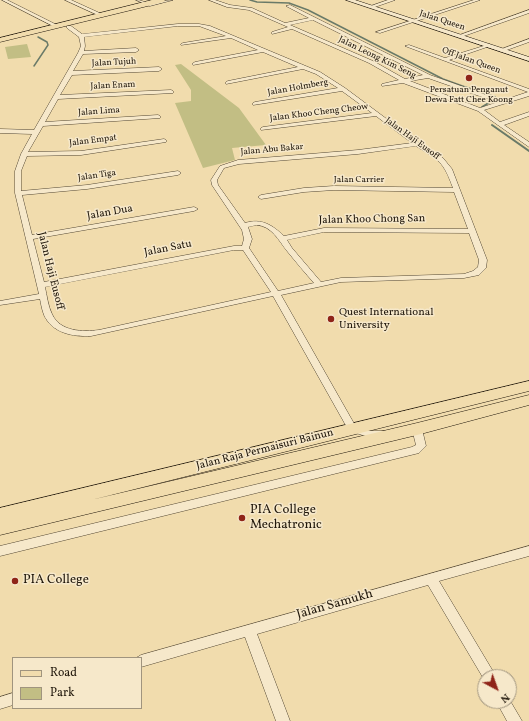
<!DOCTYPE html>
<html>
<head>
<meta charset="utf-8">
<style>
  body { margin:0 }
  #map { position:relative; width:529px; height:721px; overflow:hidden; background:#f1dcad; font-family:Vollkorn,serif }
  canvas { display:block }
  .legend { position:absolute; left:12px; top:657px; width:130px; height:52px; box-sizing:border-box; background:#f6e8ca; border:1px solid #a0947e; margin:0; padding:5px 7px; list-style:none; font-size:12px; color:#20170b }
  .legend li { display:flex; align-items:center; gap:8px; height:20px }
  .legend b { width:20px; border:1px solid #a0947e }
  .north { position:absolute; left:477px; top:669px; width:40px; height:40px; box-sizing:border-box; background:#f6e8ca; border:1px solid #a0947e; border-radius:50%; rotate:139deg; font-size:11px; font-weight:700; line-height:16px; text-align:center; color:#20170b }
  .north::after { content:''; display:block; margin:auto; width:14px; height:18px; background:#8f2418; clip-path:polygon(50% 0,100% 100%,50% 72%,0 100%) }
</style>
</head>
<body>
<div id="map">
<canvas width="529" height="721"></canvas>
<ul class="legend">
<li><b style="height:5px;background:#f1dcad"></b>Road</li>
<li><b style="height:11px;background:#c2be84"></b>Park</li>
</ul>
<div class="north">N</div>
</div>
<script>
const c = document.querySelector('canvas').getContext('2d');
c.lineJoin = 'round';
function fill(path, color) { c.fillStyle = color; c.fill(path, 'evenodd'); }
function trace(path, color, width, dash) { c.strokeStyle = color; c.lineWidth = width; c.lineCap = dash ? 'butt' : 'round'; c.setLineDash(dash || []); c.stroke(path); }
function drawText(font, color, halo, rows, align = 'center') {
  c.font = font + ' Vollkorn,serif'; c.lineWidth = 3; c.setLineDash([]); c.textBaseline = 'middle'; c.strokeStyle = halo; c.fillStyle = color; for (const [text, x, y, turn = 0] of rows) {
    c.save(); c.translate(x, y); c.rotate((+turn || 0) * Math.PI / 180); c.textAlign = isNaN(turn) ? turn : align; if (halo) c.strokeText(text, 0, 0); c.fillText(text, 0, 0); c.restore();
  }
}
const green = new Path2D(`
  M27,44L31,57L8,59L5,47Z
  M181,64L239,108L266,145L232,148L235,160L203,168L175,103L191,101V90L175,65Z`);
const streamFar1 = new Path2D(`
  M250,0L257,2L289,3L308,10L443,79L468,88
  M34,66L48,45L47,42L38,37`);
const stream = new Path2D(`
  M465,87L495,97V99L482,107
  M492,125L529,151`);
const minor = new Path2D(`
  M2,0H7L59,26L55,27Z
  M65,0H71L104,15L100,16Z
  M136,0C141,0 144,2 149,3C155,4 166,0 173,0L150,6Z
  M209,0H215L230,5L252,8L285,23L309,18L286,6L290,5L430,75L489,96V98H485L428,78L410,81L480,108L528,92L405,46L409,45L445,58L490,44V46L449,60L529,89V96L484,110L500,122L529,112V116L504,125L529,142V147L478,111L403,83L382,86V84L399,80L369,63L292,29L272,34V32L288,27L249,10L227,7ZM313,20L423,75L405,79L373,61L290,25Z
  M388,0H395L372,8L368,7Z
  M474,0H480L380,33L376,32Z
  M529,10V13L461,37L457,36Z
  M178,24H199L210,26L320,72L345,88L419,143L443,158L452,169L487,260L486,268L479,275L464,278L341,282L281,295L356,427L369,431H386L387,433L386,435L369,437L349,431L273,296L91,336C73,337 52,333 44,315C42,310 41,304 40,299L0,305V301L39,294L15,193V171L21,154L32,134L0,133V129L34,130L78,53L81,46L79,37L67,28V26H71L82,34ZM178,26H199L226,36L183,43L181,44V45L231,38L258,50L195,62L192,64L193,65L263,52L298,67L228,81L226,82V84L303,69L316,74L338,88L255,102L253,103V105L342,91L372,113L263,127L261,128V130L376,116L412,143L358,150L238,160L220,166L211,180L212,185L242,230L244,239L242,246H234L44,282L33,239L194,211L198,209L194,207L32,235L22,195L87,189L178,175L181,173L178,171L87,185L21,191V171L27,156L81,155L166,142V140L164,139L81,151L28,152L43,126L160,118V116L158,115L45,122L58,99L173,93V91L171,90L60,95L72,75L159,71L162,69L159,67L73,71L83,54L136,52L139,50L136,48L84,51L85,46L84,37ZM416,146C440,161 443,161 453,188L334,186L304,188L261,195L258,197L261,199L304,192L334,190L454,192L468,229L324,228L284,236C272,225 262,218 245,223L218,185L217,180L224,168L239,164L358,154ZM257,225C272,226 279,241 287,251C296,262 305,273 314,283L278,291L249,248L252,239L248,227ZM324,232L469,233L479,260L478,267L473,271L464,274L341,278L321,282L292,248L287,240ZM234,250H243L271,292L99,330C83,332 60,332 52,314C48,306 47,296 45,287Z
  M529,39V42L504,51L499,50Z
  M417,426L420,427L422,429L426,446L419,453L0,556V546L412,447L416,445L412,429L414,427Z
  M529,546V556L439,581L494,673L496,677H485V681L428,585L257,634L290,721H276L245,637L141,667V658H136L141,655Z
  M13,693V705L0,709V697Z
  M509,699L522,721H507L496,701H509Z`);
const secondary = new Path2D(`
  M346,0H355L529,57V61Z`);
const primary = new Path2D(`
  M152,0H165L164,2L0,42V38Z
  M529,381V391L91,500L417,423L529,395V405L417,435L0,535V508Z`);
const markers = [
  [469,78,4,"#8f2418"],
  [331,319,4,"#8f2418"],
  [242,518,4,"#8f2418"],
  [15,581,4,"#8f2418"]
];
const farStreetnames = [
  ["Jalan Queen",442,21,18],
  ["Jalan Leong Kim Seng",377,58,26],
  ["Off Jalan Queen",471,61,20],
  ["Jalan Tujuh",114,63,-3],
  ["Jalan Enam",113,86,-3],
  ["Jalan Holmberg",298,88,-10],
  ["Jalan Lima",99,112,-4],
  ["Jalan Khoo Cheng Cheow",319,113,-7],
  ["Jalan Haji Eusoff",412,139,36],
  ["Jalan Empat",93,141,-7],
  ["Jalan Abu Bakar",272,150,-5],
  ["Jalan Tiga",97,176,-8],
  ["Jalan Carrier",359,180]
];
const farPoinames = [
  ["Persatuan Penganut",469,90],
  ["Dewa Fatt Chee Koong",469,100]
];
const streetNames = [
  ["Jalan Dua",110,213,-10],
  ["Jalan Khoo Chong San",372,220,-1],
  ["Jalan Satu",168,249,-11],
  ["Jalan Haji Eusoff",50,271,76],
  ["Jalan Raja Permaisuri Bainun",265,450,-14]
];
const poiNames = [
  ["Quest International",339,313],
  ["University",339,326]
];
const nearPoinames = [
  ["PIA College",250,511],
  ["Mechatronic",250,526],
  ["PIA College",23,581]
];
const nearStreetnames = [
  ["Jalan Samukh",335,605,-16]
];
fill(green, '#c2be84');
trace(streamFar1, '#6a7a68', 1.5);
trace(stream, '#6a7a68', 2);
trace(minor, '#544834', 1);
trace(secondary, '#20170b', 1);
trace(primary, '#20170b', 1);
fill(minor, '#f6e8ca');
fill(secondary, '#f6e8ca');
fill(primary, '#f1dcad');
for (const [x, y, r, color] of markers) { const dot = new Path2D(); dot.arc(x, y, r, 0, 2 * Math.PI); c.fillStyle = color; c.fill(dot); trace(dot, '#f6e8ca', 1.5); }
drawText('9px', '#20170b', '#f6e8ca', farStreetnames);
drawText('9px', '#20170b', '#f6e8ca', farPoinames);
drawText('11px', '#20170b', '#f6e8ca', streetNames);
drawText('11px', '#20170b', '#f6e8ca', poiNames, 'left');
drawText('13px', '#20170b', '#f6e8ca', nearPoinames, 'left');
drawText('13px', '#20170b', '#f6e8ca', nearStreetnames);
</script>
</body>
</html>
